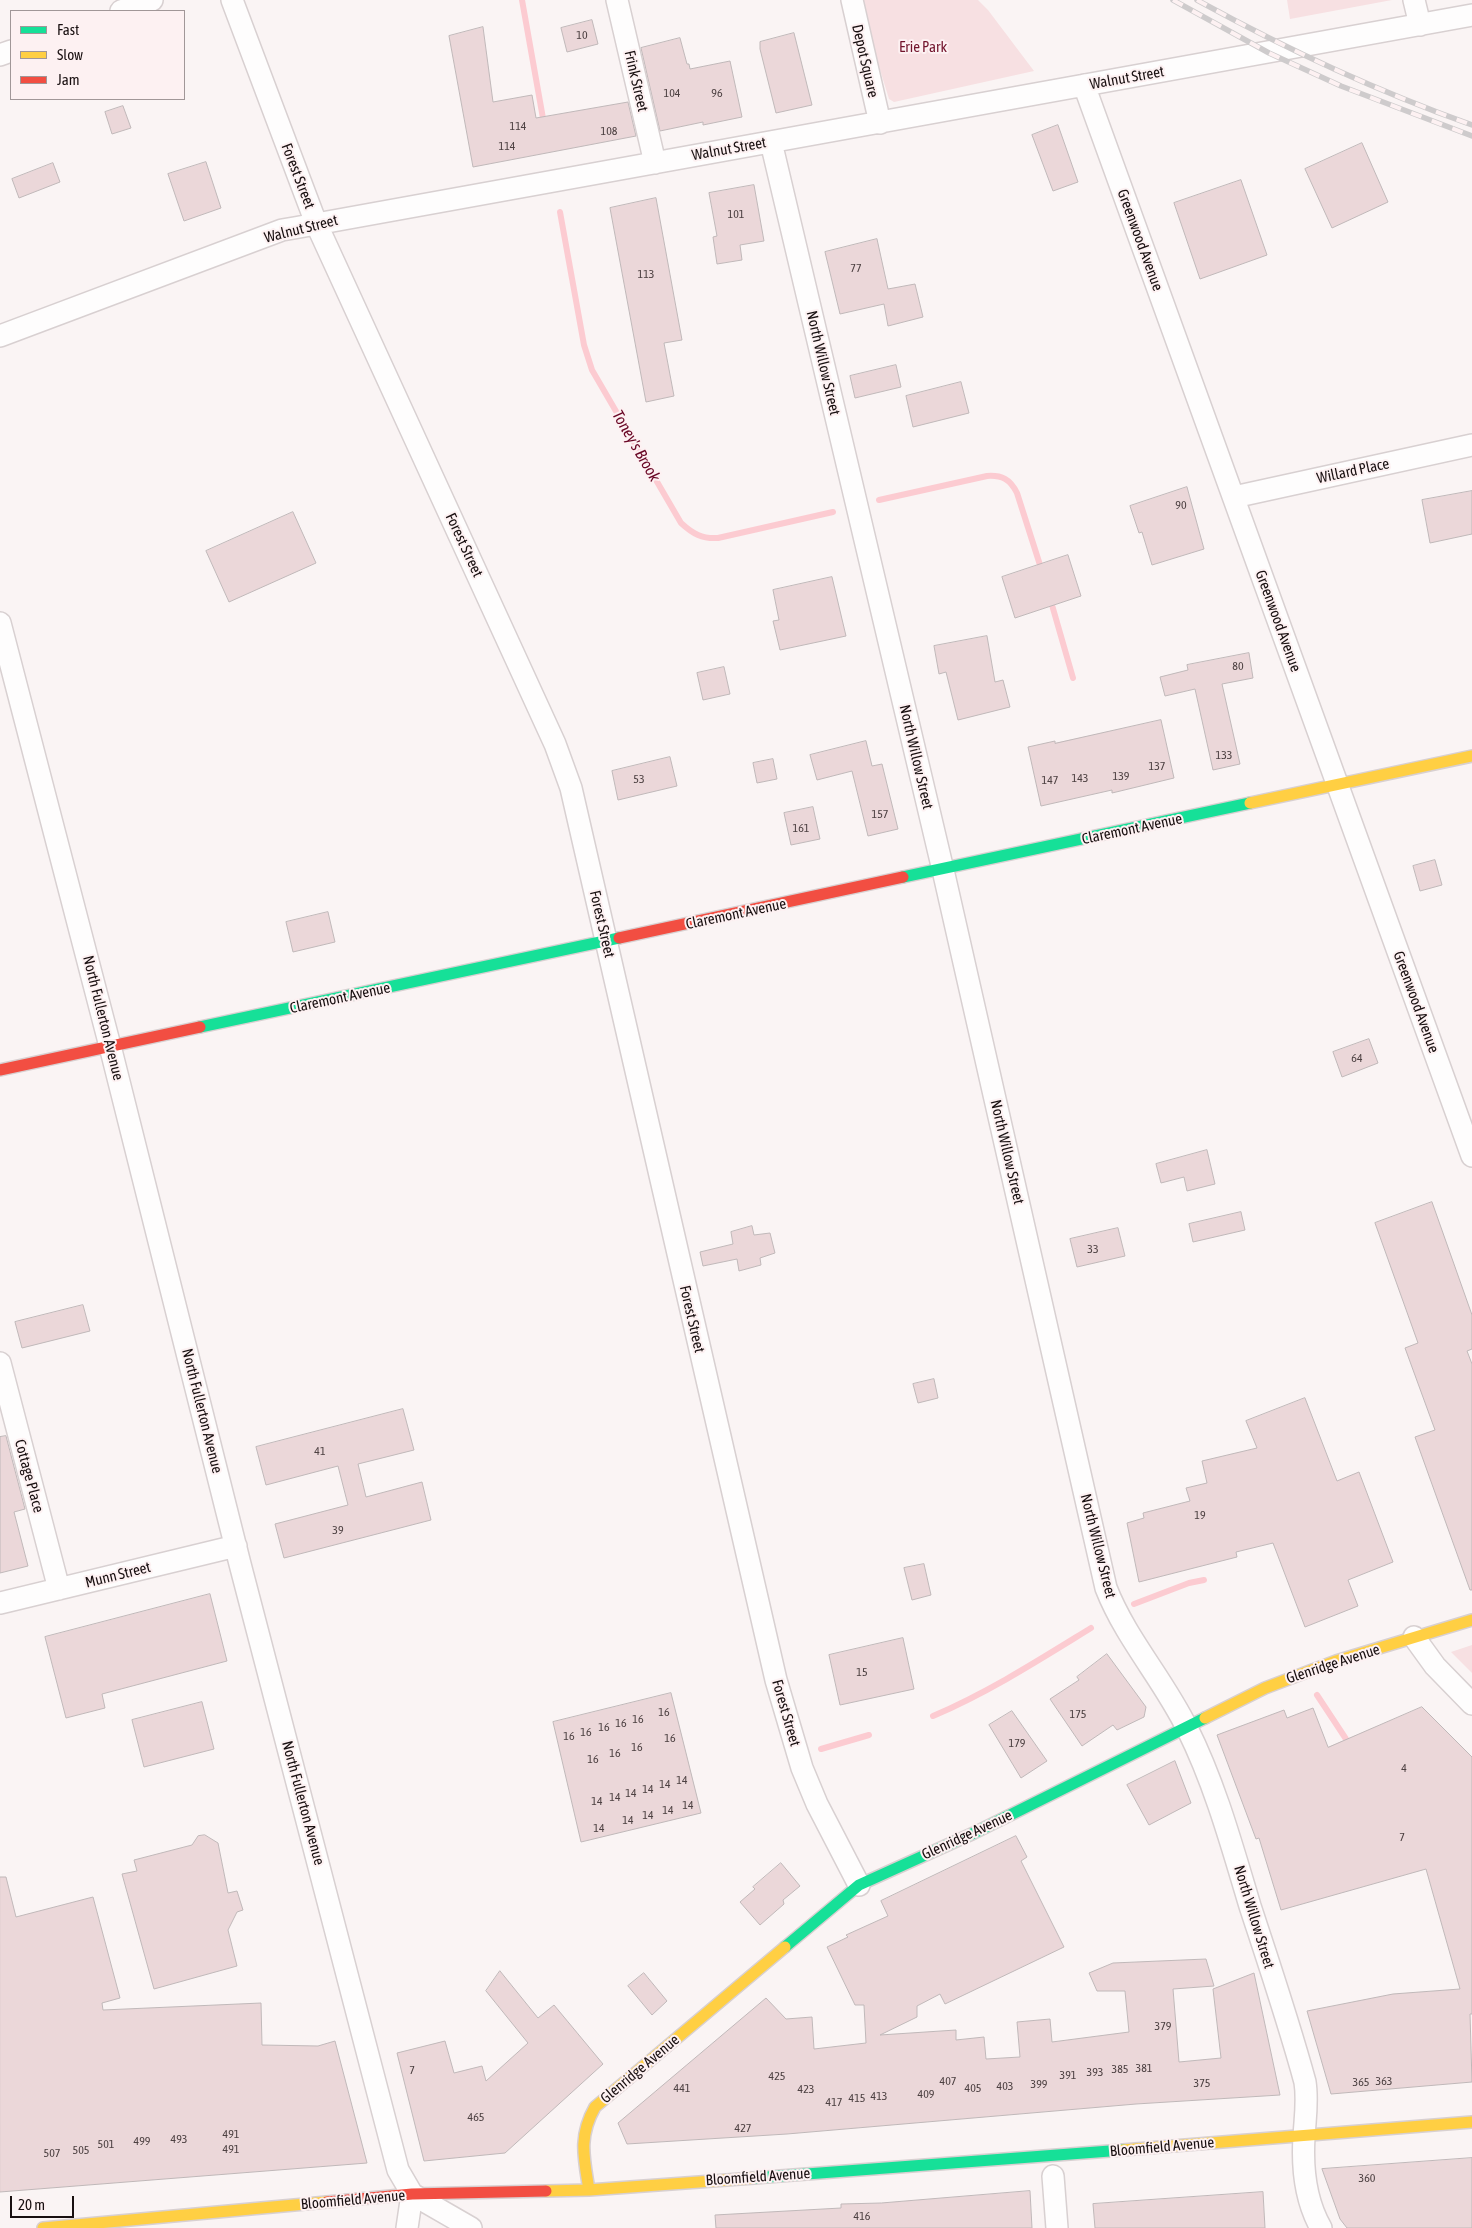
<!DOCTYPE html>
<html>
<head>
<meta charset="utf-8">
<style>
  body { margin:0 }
  #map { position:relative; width:1472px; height:2228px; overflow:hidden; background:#faf4f4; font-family:"Asap Condensed",sans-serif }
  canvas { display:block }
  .legend { position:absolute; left:10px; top:10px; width:175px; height:90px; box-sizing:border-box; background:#fdf1f2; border:1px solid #a19798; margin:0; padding:6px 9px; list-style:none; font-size:15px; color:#180f10 }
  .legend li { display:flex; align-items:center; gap:10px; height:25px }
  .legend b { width:25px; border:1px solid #a19798 }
  .scale { position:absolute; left:10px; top:2196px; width:64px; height:22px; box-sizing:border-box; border:2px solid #180f10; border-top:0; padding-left:6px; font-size:15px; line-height:18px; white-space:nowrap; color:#180f10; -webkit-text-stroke:4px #fdf1f2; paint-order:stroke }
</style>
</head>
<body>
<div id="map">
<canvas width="1472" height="2228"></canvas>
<ul class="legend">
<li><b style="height:6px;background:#16e098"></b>Fast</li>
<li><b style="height:6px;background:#ffcf43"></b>Slow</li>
<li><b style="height:6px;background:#f24e42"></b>Jam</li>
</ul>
<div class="scale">20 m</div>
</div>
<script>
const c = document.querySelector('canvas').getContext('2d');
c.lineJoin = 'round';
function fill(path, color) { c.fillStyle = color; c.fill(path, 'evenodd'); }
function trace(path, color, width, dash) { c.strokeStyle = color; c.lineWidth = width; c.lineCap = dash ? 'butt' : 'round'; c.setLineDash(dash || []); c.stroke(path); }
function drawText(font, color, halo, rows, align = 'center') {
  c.font = font + ' "Asap Condensed",sans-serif'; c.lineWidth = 4; c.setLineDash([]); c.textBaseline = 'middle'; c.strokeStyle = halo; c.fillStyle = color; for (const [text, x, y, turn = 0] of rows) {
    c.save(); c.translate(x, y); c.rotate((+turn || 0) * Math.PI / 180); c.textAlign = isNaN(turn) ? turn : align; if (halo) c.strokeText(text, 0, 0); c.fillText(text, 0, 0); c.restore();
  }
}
const green = new Path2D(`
  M862,0H978L988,10L1034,71L894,102L889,99L874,50Z
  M1287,0H1392L1290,19Z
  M1472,1645V1673L1451,1652Z`);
const stream = new Path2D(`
  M522,0L544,124
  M560,212L584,345L592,370L681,523C693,534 702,539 718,538L833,512
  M879,500L987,476C1002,475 1010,479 1017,493L1040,565
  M1052,605L1073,678
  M1134,1604L1189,1583L1204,1580
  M1317,1695L1346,1739
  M933,1716C989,1692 1039,1660 1091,1628
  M821,1749L869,1735`);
const building = new Path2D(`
  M592,20L598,44L567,52L561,28Z
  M483,27L493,102L532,95L536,118L628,102L636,136L473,167L449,36Z
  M794,33L812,105L776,113L760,49V42Z
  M680,38L687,64H689L690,69L730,61L742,117L703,125V122L660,131L641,48Z
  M123,106L131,128L112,134L105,112Z
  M1058,125L1078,182L1053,191L1032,135Z
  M1362,143L1388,202L1332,228L1305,169Z
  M206,162L221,208L184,221L168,174Z
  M53,163L60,182L19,198L12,179Z
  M1241,180L1267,255L1200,279L1174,203Z
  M754,185L764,241L740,245L742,260L717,264L713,237L717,236L709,193Z
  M656,198L682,340L664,343L674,396L646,402L610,208Z
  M877,239L888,289L915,284L923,317L888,326L884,304L840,314L825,252Z
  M896,365L901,387L855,398L850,376Z
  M961,382L969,413L913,427L906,396Z
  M1187,487L1204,549L1152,565L1142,532L1139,533L1130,506Z
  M1472,491V534L1430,543L1422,500Z
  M293,512L316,563L229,602L206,551Z
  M1068,555L1081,596L1015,618L1002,577Z
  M832,577L846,636L780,650L773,621L779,620L773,590Z
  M987,636L995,682L1003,680L1010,707L958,720L946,672L939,674L934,646Z
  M1249,653L1253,678L1222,684L1240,764L1213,770L1195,689L1165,696L1160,677L1188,670L1187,665Z
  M724,667L730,694L703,700L697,673Z
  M1161,720L1174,778L1112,793V790L1041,806L1028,747L1055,741V743Z
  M866,741L872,766L882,764L898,829L868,836L852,771L817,780L810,755Z
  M670,757L677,786L618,800L612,771Z
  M773,759L777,779L757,783L753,763Z
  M813,807L820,839L791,845L784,813Z
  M1435,860L1442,885L1420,891L1413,866Z
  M328,912L335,942L293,952L286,922Z
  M1369,1039L1378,1063L1342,1077L1333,1052Z
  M1207,1150L1215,1184L1187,1191L1184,1177L1161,1183L1156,1164Z
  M1432,1202L1472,1315V1349L1467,1351L1472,1364V1590H1470L1415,1437L1435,1430L1405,1348L1418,1343L1375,1223Z
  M1241,1212L1245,1230L1193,1242L1189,1224Z
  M752,1226L754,1235L770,1233L775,1253L760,1258L761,1265L739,1271L737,1259L703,1266L700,1252L733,1244L731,1232Z
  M1118,1228L1125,1256L1077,1267L1070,1239Z
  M83,1305L90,1331L22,1348L15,1322Z
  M934,1379L938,1398L918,1403L913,1384Z
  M1305,1398L1337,1481L1359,1472L1393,1562L1348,1580L1358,1606L1305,1627L1273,1543L1236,1552L1237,1557L1139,1582L1127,1523L1144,1518L1143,1513L1190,1501L1186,1488L1207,1483L1202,1461L1257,1448L1246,1421Z
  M403,1409L414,1450L358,1464L366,1497L422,1482L431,1520L284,1558L275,1524L348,1505L338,1466L266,1485L256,1447Z
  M6,1436L25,1509L14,1512L28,1566L0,1573V1437Z
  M924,1564L931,1595L912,1600L904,1568Z
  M210,1594L227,1661L102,1694L105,1708L66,1718L45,1637Z
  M903,1638L914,1689L840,1705L829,1655Z
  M1107,1654L1146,1707L1144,1717L1117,1730L1113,1725L1082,1746L1050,1699L1079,1680L1077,1677Z
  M671,1693L701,1813L581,1842L553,1722Z
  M202,1702L214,1749L144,1767L132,1720Z
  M1422,1707L1472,1757V2014H1470L1472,2082L1331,2094L1307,2011L1393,1994L1460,1989L1426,1869L1281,1910L1259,1838L1256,1839L1217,1735L1284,1710L1287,1718L1313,1708L1328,1747Z
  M1012,1711L1047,1761L1021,1778L989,1725Z
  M1175,1761L1191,1803L1149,1825L1127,1785Z
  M205,1835L218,1843L228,1893L237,1891L243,1910L237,1912L228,1930L237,1966L154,1989L122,1874L137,1871L134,1860L192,1845L198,1836Z
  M1016,1836L1027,1857L1021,1861L1064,1947L945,2004L940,1994L917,2006V2017L880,2035L956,2030V2040L984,2037L986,2059L1020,2057L1017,2022L1050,2019L1052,2042L1129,2032L1125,1991H1097L1089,1973L1113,1963L1206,1959L1214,1986L1173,1989L1179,2062L1221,2058L1213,1989L1254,1973L1280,2095L1136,2104L787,2134L627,2144L618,2123L766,1998L786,2019L812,2017L814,2049L866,2043L864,2005H855L827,1947L848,1937L846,1935L888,1916L881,1901Z
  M781,1863L800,1886L783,1900L784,1904L760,1925L740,1902L755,1889L753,1887Z
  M0,1877H6L16,1917L93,1897L120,1998L102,2003L103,2010L261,2003L262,2045L318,2046L335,2041L367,2163L0,2192Z
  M500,1971L538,2018L554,2005L603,2064L505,2153L424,2161L397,2053L445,2041L454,2073L482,2066L486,2081L528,2043L486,1991Z
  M644,1973L667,2001L652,2015L628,1986Z
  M1472,2158V2228H1347L1340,2219L1322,2169Z
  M1030,2191L1032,2228H716L715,2215L841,2208V2204L881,2203Z
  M1263,2192L1265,2228H1095L1093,2204Z`);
const street = new Path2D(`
  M232,0L316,223L555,744L571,788L776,1680L802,1768L817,1804L859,1885
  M617,0L655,163
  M852,0L880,123
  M1414,0L1420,25
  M121,11L152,0
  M0,55L11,51
  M1084,85L1472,1156
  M771,142L943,870L1106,1588C1126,1639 1163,1679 1187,1728C1215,1784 1232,1846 1250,1906C1269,1964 1289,2023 1305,2082C1308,2101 1305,2118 1304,2137C1302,2169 1305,2200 1321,2228
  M0,336L282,230L294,228L1472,15
  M1234,497L1472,445
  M0,623L110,1046L240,1564L398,2170L412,2194
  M0,1363L59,1589
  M0,1603L236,1546
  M1414,1637L1435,1666L1472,1704
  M1053,2176L1057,2228
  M412,2194L471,2228
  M407,2228L412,2194`);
const fast = new Path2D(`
  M903,877L1250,803
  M200,1027L619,938
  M785,1947L859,1885L974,1833L1205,1718
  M754,2178L1123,2150`);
const slow = new Path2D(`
  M1250,803L1472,756
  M1205,1718L1265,1688L1336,1661L1472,1620
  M1123,2150L1472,2122
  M589,2190C584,2158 578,2137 595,2107L785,1947
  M546,2191L589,2190L754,2178
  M43,2228L327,2202`);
const jam = new Path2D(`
  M619,938L903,877
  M0,1070L200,1027
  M327,2202L412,2194L546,2191`);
const rail = new Path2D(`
  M1173,0L1269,53L1341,86L1472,136
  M1197,0C1286,49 1377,91 1472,125`);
const numberNames = [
  ["10",582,35],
  ["104",672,93],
  ["96",717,93],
  ["114",518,126],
  ["108",609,131],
  ["114",507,146],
  ["101",736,214],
  ["77",856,268],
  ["113",646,274],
  ["90",1181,505],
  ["80",1238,666],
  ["133",1224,755],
  ["137",1157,766],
  ["139",1121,776],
  ["143",1080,778],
  ["53",639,779],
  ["147",1050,780],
  ["157",880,814],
  ["161",801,828],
  ["64",1357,1058],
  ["33",1093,1249],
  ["41",320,1451],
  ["19",1200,1515],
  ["39",338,1530],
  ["15",862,1672],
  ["16",664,1712],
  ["175",1078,1714],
  ["16",638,1719],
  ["16",621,1723],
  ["16",604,1727],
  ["16",586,1732],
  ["16",569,1736],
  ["16",670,1738],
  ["179",1017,1743],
  ["16",637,1747],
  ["16",615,1753],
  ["16",593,1759],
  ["4",1404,1768],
  ["14",682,1780],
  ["14",665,1784],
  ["14",648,1789],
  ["14",631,1793],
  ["14",615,1797],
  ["14",597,1801],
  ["14",688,1805],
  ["14",668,1810],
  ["14",648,1815],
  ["14",628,1820],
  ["14",599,1828],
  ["7",1402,1837],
  ["379",1163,2026],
  ["381",1144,2068],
  ["385",1120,2069],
  ["7",412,2070],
  ["393",1095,2072],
  ["391",1068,2075],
  ["425",777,2076],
  ["407",948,2081],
  ["363",1384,2081],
  ["365",1361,2082],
  ["375",1202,2083],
  ["399",1039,2084],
  ["403",1005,2086],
  ["441",682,2088],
  ["405",973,2088],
  ["423",806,2089],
  ["409",926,2094],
  ["413",879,2096],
  ["415",857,2098],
  ["417",834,2102],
  ["465",476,2117],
  ["427",743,2128],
  ["491",231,2134],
  ["493",179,2139],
  ["499",142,2141],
  ["501",106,2144],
  ["491",231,2149],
  ["505",81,2150],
  ["507",52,2153],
  ["360",1367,2178],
  ["416",862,2216]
];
const parkNames = [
  ["Erie Park",923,47]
];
const streetNames = [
  ["Depot Square",865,61,77],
  ["Walnut Street",1127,78,-10],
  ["Frink Street",636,81,77],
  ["Walnut Street",729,149,-10],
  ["Forest Street",298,176,69],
  ["Walnut Street",301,229,-14],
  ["Greenwood Avenue",1140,240,70],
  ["North Willow Street",823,363,77],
  ["Willard Place",1353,471,-12],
  ["Forest Street",464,545,65],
  ["Greenwood Avenue",1278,621,70],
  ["North Willow Street",916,757,77],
  ["Claremont Avenue",1132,829,-12],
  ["Claremont Avenue",736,914,-12],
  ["Forest Street",602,924,77],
  ["Claremont Avenue",340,998,-12],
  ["Greenwood Avenue",1416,1002,70],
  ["North Fullerton Avenue",103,1018,76],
  ["North Willow Street",1007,1152,77],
  ["Forest Street",692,1319,77],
  ["North Fullerton Avenue",202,1411,76],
  ["Cottage Place",29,1476,75],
  ["North Willow Street",1098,1546,76],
  ["Munn Street",118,1575,-14],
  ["Glenridge Avenue",1333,1664,-18],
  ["Forest Street",786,1713,74],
  ["North Fullerton Avenue",303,1803,75],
  ["Glenridge Avenue",967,1835,-25],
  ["North Willow Street",1254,1917,73],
  ["Glenridge Avenue",640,2069,-40],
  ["Bloomfield Avenue",1162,2147,-5],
  ["Bloomfield Avenue",758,2177,-4],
  ["Bloomfield Avenue",353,2200,-5]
];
const waterNames = [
  ["Toney's Brook",636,446,60]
];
fill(green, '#f7e0e2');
trace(stream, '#fccbd1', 6);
fill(building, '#ebd7d9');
trace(building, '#c0b8b9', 1);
trace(street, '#d8d0d1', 24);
trace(fast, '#d8d0d1', 14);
trace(slow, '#d8d0d1', 14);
trace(jam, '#d8d0d1', 14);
trace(street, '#fefdfd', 21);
trace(fast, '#16e098', 11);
trace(slow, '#ffcf43', 11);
trace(jam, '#f24e42', 11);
trace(rail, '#cecbcc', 5.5);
trace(rail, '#fdf1f2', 4, [11]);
drawText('12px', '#4d4142', null, numberNames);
drawText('15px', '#72142c', '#fdf1f2', parkNames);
drawText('15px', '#180f10', '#fdf1f2', streetNames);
drawText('italic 16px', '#680624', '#fdf1f2', waterNames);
</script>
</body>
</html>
